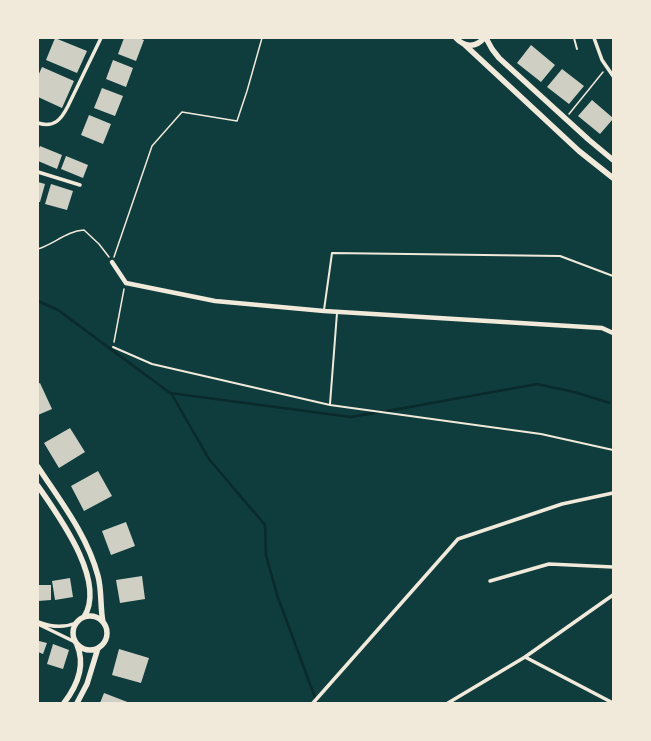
<!DOCTYPE html>
<html>
<head>
<meta charset="utf-8">
<style>
  body { margin:0 }
  #map { position:relative; width:651px; height:741px; overflow:hidden; background:#0f3d3e; font-family:"Crimson Pro",serif }
  canvas { display:block }
  .frame { position:absolute; inset:0; border:39px solid #f1e9da; pointer-events:none }
</style>
</head>
<body>
<div id="map">
<canvas width="651" height="741"></canvas>
<div class="frame"></div>
</div>
<script>
const c = document.querySelector('canvas').getContext('2d');
c.lineJoin = 'round';
function trace(path, color, width, dash) { c.strokeStyle = color; c.lineWidth = width; c.lineCap = dash ? 'butt' : 'round'; c.setLineDash(dash || []); c.stroke(path); }
function fill(path, color) { c.fillStyle = color; c.fill(path, 'evenodd'); }
const stream = new Path2D(`
  M38,301L58,310L170,393L351,417L379,412
  M171,393L209,459L265,525L266,555L277,595L317,703
  M382,412L537,384L574,392L610,403`);
const building = new Path2D(`
  M55,38L87,51L77,73L46,60Z
  M124,38H139L144,40L136,61L118,54Z
  M531,45L555,65L541,82L517,63Z
  M113,60L133,68L126,87L106,79Z
  M42,67L74,81L62,108L38,97V76Z
  M562,69L584,86L569,104L547,87Z
  M102,88L123,96L115,116L94,108Z
  M592,100L613,118V119L600,134L578,116Z
  M89,115L111,124L103,144L81,135Z
  M40,146L62,155L57,169L38,161V150Z
  M66,156L88,165L83,178L61,169Z
  M38,182L45,184L40,202H38Z
  M51,184L73,191L67,210L45,204Z
  M40,383L52,409L38,415V384Z
  M70,428L85,452L59,468L44,443Z
  M98,471L112,496L84,511L71,486Z
  M126,522L135,546L111,555L102,531Z
  M142,576L145,599L120,603L116,580Z
  M70,578L73,597L55,600L52,581Z
  M38,585H51V600L38,601Z
  M39,641L47,643L43,654L38,652Z
  M53,644L69,650L63,669L47,664Z
  M119,649L149,658L141,683L112,675Z
  M104,693L130,703H100Z`);
const path = new Path2D(`
  M569,114L603,72
  M38,249C54,244 67,231 84,230L99,244L109,257
  M114,257L152,146L182,112L237,121L247,91L262,38
  M114,342L124,289`);
const service = new Path2D(`
  M574,38L577,49
  M324,310L332,253L560,256L613,276
  M113,347L152,364L330,405L541,434L613,450
  M330,404L337,313`);
const minor = new Path2D(`
  M594,38L602,60L613,76
  M38,123C54,128 61,120 68,106L101,38
  M38,172L80,185
  M490,581L549,564L613,567
  M38,622C51,627 64,628 76,623
  M38,624L75,642
  M525,657L613,703
  M313,703L458,539L562,504L613,493
  M448,703L525,657L613,595`);
const tertiary = new Path2D(`
  M112,262L126,283L215,301L324,311L602,328L613,333`);
const secondary = new Path2D(`
  M456,38C464,47 476,48 484,38
  M486,38L492,49L499,58L589,140L613,160
  M465,45L579,151L613,178
  M38,467C61,502 87,535 98,576C102,591 100,607 103,622
  M38,486C58,515 107,581 84,617
  M73 633a17 17 0 1 1 34 0a17 17 0 1 1-34 0Z
  M64,703C77,686 86,666 77,645
  M77,703L87,684L98,648`);
trace(stream, '#0a2a2b', 2.5);
fill(building, '#cfcfc3');
trace(path, '#f1e9da', 1.5);
trace(service, '#f1e9da', 2);
trace(minor, '#f1e9da', 3.5);
trace(tertiary, '#f1e9da', 4.5);
trace(secondary, '#f1e9da', 5.5);
</script>
</body>
</html>
